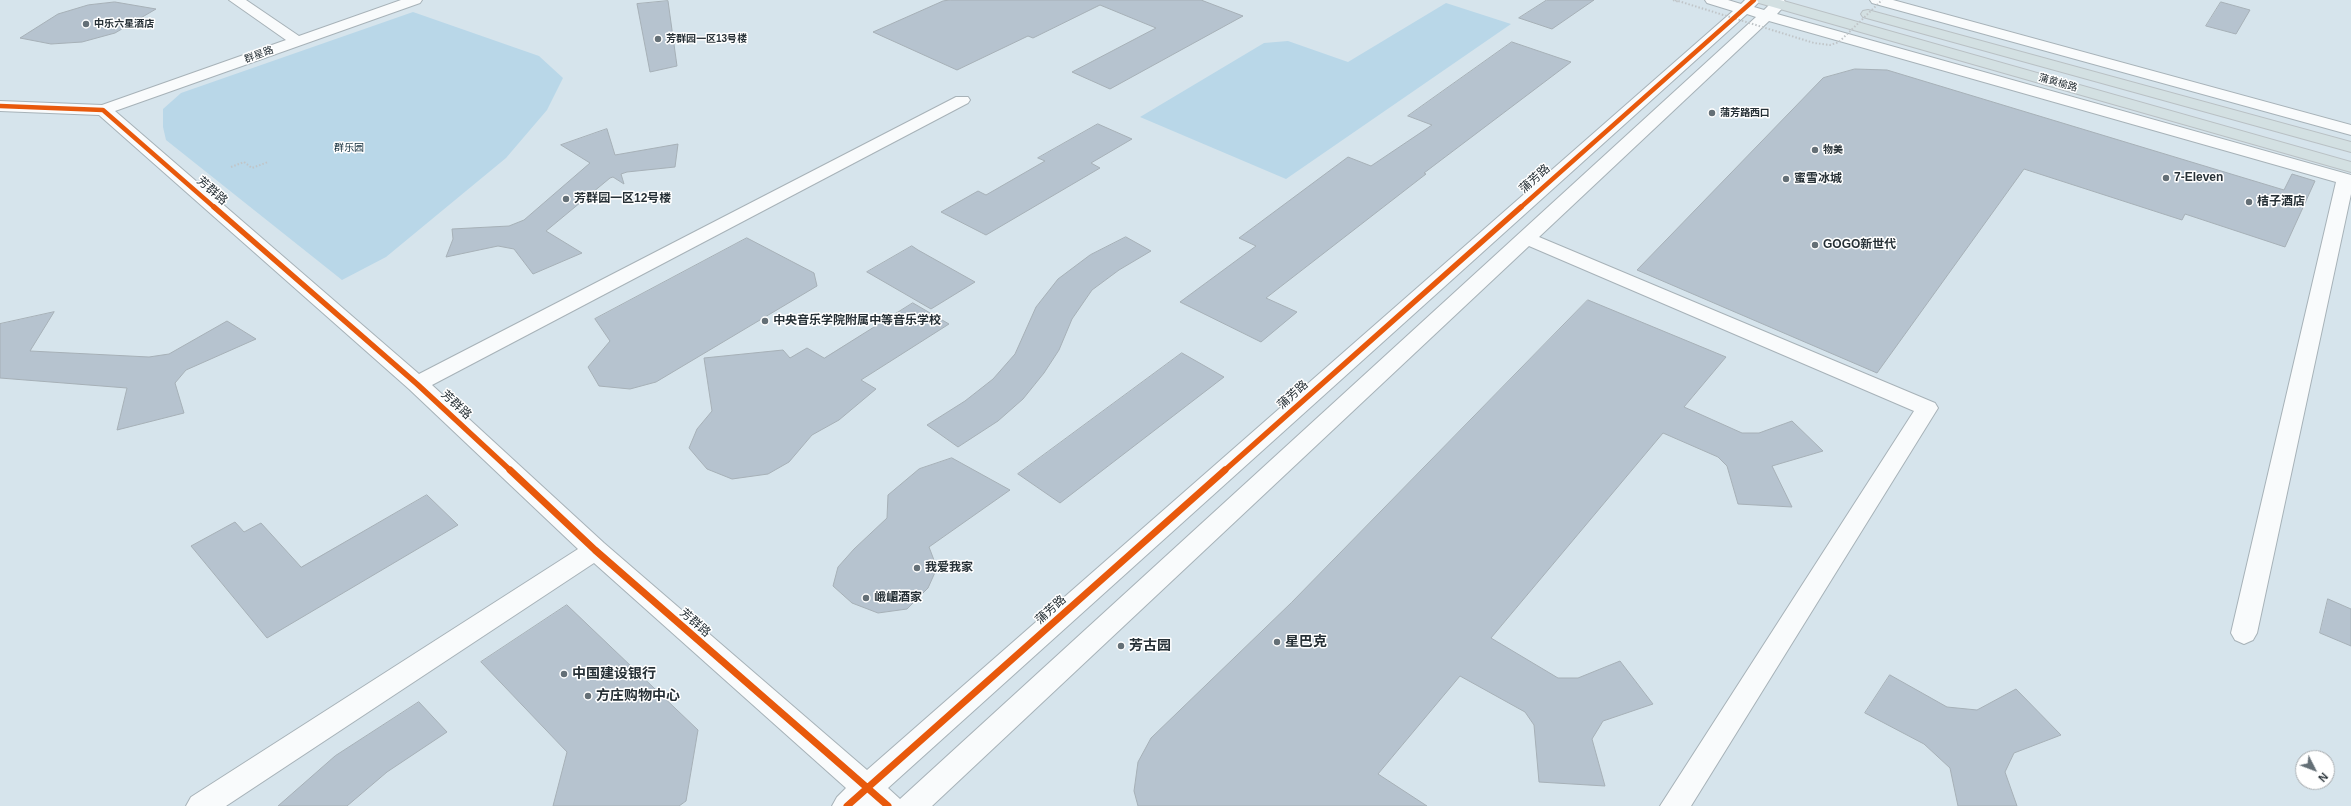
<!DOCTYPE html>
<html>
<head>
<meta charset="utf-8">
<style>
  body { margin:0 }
  #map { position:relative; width:2351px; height:806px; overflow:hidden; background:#d6e4ec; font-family:Arial,sans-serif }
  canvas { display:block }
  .north { position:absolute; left:2295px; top:750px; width:40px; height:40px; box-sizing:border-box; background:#fff; border:1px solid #a8acaf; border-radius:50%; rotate:132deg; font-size:11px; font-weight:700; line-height:16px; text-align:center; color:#263036 }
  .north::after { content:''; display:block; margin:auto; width:14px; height:18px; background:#646f76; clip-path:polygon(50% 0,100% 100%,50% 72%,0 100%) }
</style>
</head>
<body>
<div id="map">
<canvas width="2351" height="806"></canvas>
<div class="north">N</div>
</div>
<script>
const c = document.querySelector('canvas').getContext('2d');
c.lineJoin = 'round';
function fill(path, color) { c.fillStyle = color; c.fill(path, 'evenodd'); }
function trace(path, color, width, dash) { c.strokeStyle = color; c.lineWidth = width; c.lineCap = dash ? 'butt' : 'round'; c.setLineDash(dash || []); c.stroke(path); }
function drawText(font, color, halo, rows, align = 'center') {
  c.font = font + ' Arial,"Noto Sans SC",sans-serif'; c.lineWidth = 3; c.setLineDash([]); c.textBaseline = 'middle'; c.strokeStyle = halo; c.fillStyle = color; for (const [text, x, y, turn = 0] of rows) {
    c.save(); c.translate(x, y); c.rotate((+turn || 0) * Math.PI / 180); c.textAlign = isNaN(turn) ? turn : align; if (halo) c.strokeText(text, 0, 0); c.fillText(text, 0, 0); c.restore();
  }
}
const green = new Path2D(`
  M1446,3L1511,24L1286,179L1140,117L1264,43L1288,41L1348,62Z
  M413,12L539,56L563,78L547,110L506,158L386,257L342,280L166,140L163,127V109L181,93Z`);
const building = new Path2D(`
  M951,0H1201L1243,16L1110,89L1072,72L1156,28L1100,5L1033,38L1028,36L957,70L873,32L943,1Z
  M1547,0H1594L1552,29L1519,18Z
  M668,1L677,66L650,72L637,4Z
  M115,2L156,9L115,33L82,42L51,44L20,38L58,14L88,5Z
  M2221,2L2250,10L2236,34L2206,26Z
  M1512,42L1571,62L1424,173L1426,174L1266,298L1297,312L1261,342L1180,302L1256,246L1239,238L1348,157L1371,166L1432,125L1408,116Z
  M1855,69L1887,70L2284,190L2292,174L2315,181L2285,247L2185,214L2182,220L2024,169L1877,373L1637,270L1823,78Z
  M1098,124L1132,139L1091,163L1100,168L986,235L941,212L978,191L986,195L1045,161L1038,158Z
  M607,129L615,155L678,144L675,167L627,172L621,174L624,184L613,177L610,178L546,231L582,253L533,274L514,249L498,246L446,257L453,239L452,229L509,226L524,220L590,163L561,145Z
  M1126,237L1151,251L1119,270L1092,290L1072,319L1059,350L1044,373L1023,399L998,421L958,447L927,425L965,401L993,379L1015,354L1036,307L1058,279L1090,255Z
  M747,238L814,273L817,286L656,382L630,389L599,386L588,367L610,341L595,319Z
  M912,246L918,250L975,282L931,309L867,272Z
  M1588,300L1726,357L1684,407L1742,433H1759L1792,421L1823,451L1772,466L1792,507L1738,504L1727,466L1718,457L1663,433L1491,638L1558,678H1578L1620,661L1653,704L1603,721L1592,739L1605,786L1539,782L1534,725L1525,712L1460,676L1378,774L1427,806H1138L1134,791L1138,762L1151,738L1291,603Z
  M913,303L949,324L861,380L876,389L839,420L812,435L789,462L768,474L732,479L707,469L689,448L697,429L712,411L704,358L783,350L790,358L807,348L824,358Z
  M54,312L30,351L149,357L169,354L227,321L256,339L186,370L175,383L184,413L117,430L127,388L0,378V324Z
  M1182,353L1224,377L1060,503L1018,474Z
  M952,458L1010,490L929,547L937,568L928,588L907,609L878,613L852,603L833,586L838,567L854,549L887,518L888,495L919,469Z
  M427,495L458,525L267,638L191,546L235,522L244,532L261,523L301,567Z
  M2328,599L2351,609V646L2320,633Z
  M567,605L698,730L686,801L679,806H553L567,752L481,662Z
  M1890,675L1947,707L1977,710L2016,689L2061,735L2014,753L2005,772L2017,806H1958L1950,768L1924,744L1865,713Z
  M419,702L447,732L387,772L347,806H278L335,756Z`);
const path = new Path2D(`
  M1673,0L1679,2
  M231,167L244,162L252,168L268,162`);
const minor = new Path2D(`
  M229,0H246L299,36L401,0H422L420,3L115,111L419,374L956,97H968L970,100L968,103L432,385L604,543L867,770L1733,11L1707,3L1705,0H1728L1741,4L1745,0H1761L1754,7L1764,10L1771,3L1770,0H1784L1786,4L1777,14L2351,175V194L2257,633L2253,640L2244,644L2235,640L2231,633L2336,182L1769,21L1539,237L1935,403L1938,408L1691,806H1660L1914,411L1529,246L932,806H832L837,797L846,788L594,563L226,806H186L191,797L578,549L409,389L99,115L0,111V101L102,105L286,40ZM1747,14L1756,17L900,799L888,788Z
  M1870,0H1893L2351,125V135L1872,3Z`);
const major = new Path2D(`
  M1757,0H1780L2351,162V172L1759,3Z
  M1868,10L2351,142V152L1863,17L1861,14L1863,11Z`);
const pathBridge = new Path2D(`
  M1675,0L1814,43L1830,45L1839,42L1882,0`);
const cyclewayFar2 = new Path2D(`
  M0,106L103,110L215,208
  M1520,208L1754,0`);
const cyclewayFar1 = new Path2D(`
  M214,207L417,384L511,471
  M1224,471L1521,207`);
const cycleway = new Path2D(`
  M510,470L595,550L888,806
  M847,806L1225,470`);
const markers = [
  [86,24,4,"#646f76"],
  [658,39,4,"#646f76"],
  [1712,113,4,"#646f76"],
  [1815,150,4,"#646f76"],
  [2166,178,4,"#646f76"],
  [1786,179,4,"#646f76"],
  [566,199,4,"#646f76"],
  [2249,202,4,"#646f76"],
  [1815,245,4,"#646f76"],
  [765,321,4,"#646f76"],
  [917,568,4,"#646f76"],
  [866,598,4,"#646f76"],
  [1277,642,4,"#646f76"],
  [1121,646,4,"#646f76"],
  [564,674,4,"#646f76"],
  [588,696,4,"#646f76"]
];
const farPoinames = [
  ["中乐六星酒店",94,24],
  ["芳群园一区13号楼",666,39],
  ["蒲芳路西口",1720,113],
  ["物美",1823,150]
];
const farStreetnames = [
  ["群星路",259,55,-20],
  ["蒲黄榆路",2058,83,16]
];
const farParknames = [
  ["群乐园",349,148]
];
const poiNames = [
  ["7-Eleven",2174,178],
  ["蜜雪冰城",1794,179],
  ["芳群园一区12号楼",574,199],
  ["桔子酒店",2257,202],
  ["GOGO新世代",1823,245],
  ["中央音乐学院附属中等音乐学校",773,321],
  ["我爱我家",925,568],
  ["峨嵋酒家",874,598]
];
const streetNames = [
  ["蒲芳路",1535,179,-42],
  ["芳群路",212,191,41],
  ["蒲芳路",1293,395,-42],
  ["芳群路",456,405,43],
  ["蒲芳路",1051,610,-42],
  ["芳群路",695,623,41]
];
const nearPoinames = [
  ["星巴克",1285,642],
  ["芳古园",1129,646],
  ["中国建设银行",572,674],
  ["方庄购物中心",596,696]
];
fill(green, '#b9d7e8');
fill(building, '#b6c3cf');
trace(building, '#a6b0b7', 1);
trace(minor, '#a7b2b8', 2);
trace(major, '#b9c0c4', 2);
trace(path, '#c0c5c8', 2, [1.5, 2]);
fill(minor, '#f9fbfc');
fill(major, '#d3e0e2');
trace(pathBridge, '#c0c5c8', 2, [1.5, 2]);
trace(cyclewayFar2, '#e8590c', 4.5);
trace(cyclewayFar1, '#e8590c', 5.5);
trace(cycleway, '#e8590c', 7);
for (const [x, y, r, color] of markers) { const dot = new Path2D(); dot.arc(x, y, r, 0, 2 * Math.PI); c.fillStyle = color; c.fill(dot); trace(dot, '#fff', 1.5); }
drawText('bold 10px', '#263036', '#fff', farPoinames, 'left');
drawText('10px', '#263036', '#fff', farStreetnames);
drawText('10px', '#122d3b', '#fff', farParknames);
drawText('bold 12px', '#263036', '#fff', poiNames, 'left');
drawText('12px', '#263036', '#fff', streetNames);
drawText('bold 14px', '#263036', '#fff', nearPoinames, 'left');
</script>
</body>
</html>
